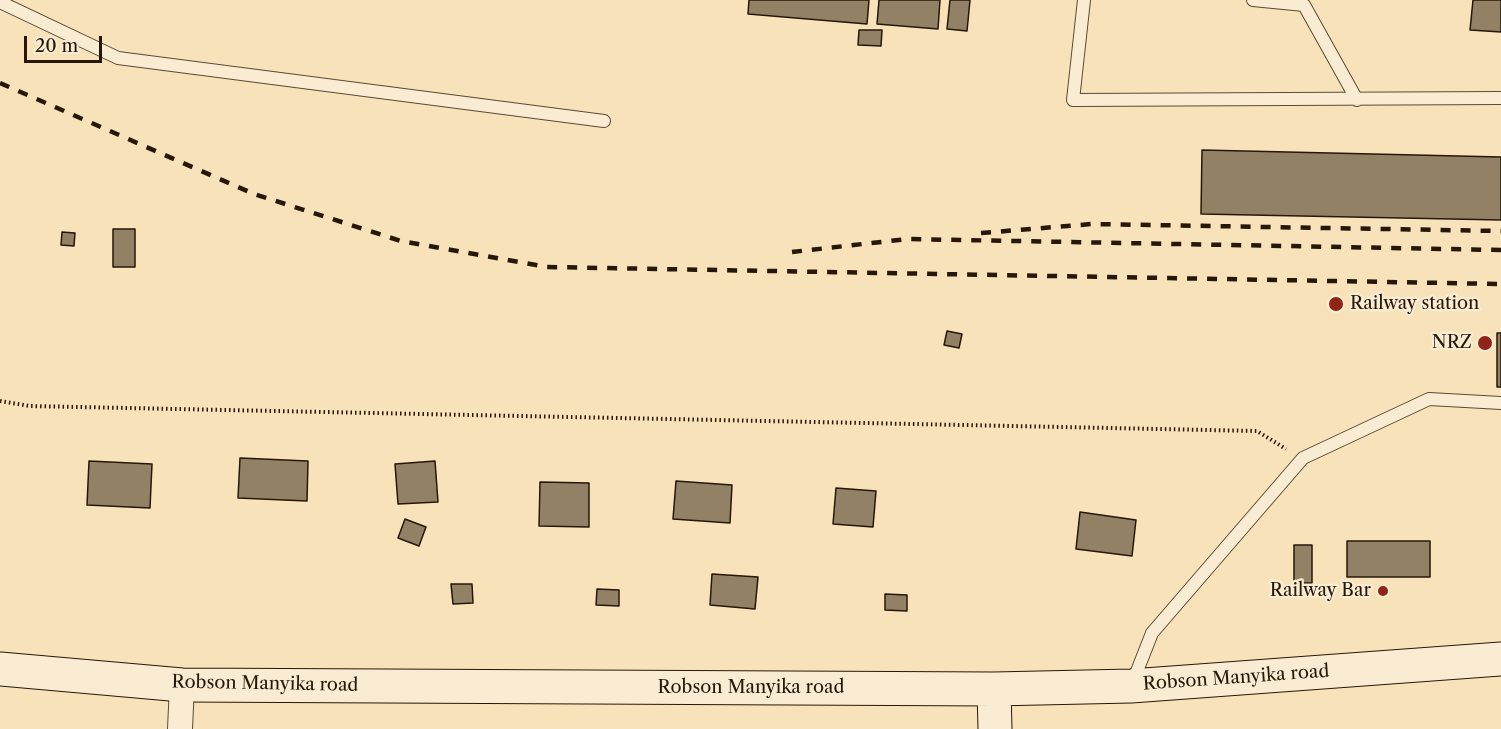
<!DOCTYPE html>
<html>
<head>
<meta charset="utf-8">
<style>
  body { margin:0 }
  #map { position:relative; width:1501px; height:729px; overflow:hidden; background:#f7e2ba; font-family:"Libre Caslon Text",serif }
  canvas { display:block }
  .scale { position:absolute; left:24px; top:36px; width:78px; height:27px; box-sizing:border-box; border:3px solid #271708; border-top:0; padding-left:8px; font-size:18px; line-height:21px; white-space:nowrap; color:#271708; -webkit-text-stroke:4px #faecd2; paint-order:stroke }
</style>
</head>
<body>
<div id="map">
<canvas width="1501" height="729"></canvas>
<div class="scale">20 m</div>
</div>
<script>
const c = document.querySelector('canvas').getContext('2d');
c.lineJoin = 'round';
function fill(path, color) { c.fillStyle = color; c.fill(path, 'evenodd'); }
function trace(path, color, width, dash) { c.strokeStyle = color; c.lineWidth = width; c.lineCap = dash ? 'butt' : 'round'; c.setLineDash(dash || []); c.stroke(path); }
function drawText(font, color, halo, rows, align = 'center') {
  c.font = font + ' "Libre Caslon Text",serif'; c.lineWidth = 4.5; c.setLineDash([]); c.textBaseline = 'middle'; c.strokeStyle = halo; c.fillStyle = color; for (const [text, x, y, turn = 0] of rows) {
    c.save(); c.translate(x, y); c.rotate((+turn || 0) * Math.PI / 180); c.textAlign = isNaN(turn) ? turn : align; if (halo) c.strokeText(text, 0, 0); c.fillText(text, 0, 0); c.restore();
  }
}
const building = new Path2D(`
  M749,0H869L867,24L748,14Z
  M879,0H940L938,29L877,24Z
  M950,0H970L967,31L947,29Z
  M1473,0H1501V32L1470,30Z
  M859,30H882L881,46L858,45Z
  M1202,150L1501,157V220L1201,214Z
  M113,229H135V267H113Z
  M62,232L75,233L74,246L61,245Z
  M947,331L962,334L959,348L944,345Z
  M1497,333H1501V387H1497Z
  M240,458L308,461L307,501L238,498Z
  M89,461L152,464L150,508L87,505Z
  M435,461L438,502L398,504L395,464Z
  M676,481L732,485L730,523L673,519Z
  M540,482L589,483V527L539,526Z
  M836,488L876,491L873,527L833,524Z
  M1080,512L1136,520L1132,556L1076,549Z
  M405,519L426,527L419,546L398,538Z
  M1347,541H1430V577H1347Z
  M1294,545H1312V583H1294Z
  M712,574L758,577L755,609L710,605Z
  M451,584H472L473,603L453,604Z
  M597,589L619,590V606L596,605Z
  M885,594L907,595V611L885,610Z`);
const path = new Path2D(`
  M0,401L29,406L1257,431L1286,449`);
const lane = new Path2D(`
  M1084,0L1073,100L1501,98
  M1253,0L1304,5L1357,100
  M0,2L118,58L604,121
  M1132,684L1152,633L1303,458L1429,399L1501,403`);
const street = new Path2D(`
  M180,729L182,685`);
const secondary = new Path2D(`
  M0,669L182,685L994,689L1131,686L1501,659
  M994,689L995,729`);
const rail = new Path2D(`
  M0,83L254,194L401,241L547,267L1501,284
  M981,233L1092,224L1501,231
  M792,252L907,239L1501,250`);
const markers = [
  [1336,304,8,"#8f2418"],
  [1485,343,8,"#8f2418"],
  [1383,591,6,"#8f2418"]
];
const poiNames = [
  ["Railway station",1350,304,"left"],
  ["NRZ",1472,343],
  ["Railway Bar",1371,591]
];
const streetNames = [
  ["Robson Manyika road",1236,678,-4],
  ["Robson Manyika road",265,684,1],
  ["Robson Manyika road",751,688]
];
fill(building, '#938165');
trace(building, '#271708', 1.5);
trace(lane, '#5b4a34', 14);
trace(street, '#5b4a34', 26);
trace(secondary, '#271708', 35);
trace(path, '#271708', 4, [1.5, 3]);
trace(lane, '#faecd2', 12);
trace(street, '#faecd2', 24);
trace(secondary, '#faecd2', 33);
trace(rail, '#271708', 4.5, [10, 10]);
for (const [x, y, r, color] of markers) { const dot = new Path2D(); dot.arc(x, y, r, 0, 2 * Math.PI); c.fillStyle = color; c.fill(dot); trace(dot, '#faecd2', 2); }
drawText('18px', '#271708', '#faecd2', poiNames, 'right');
drawText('18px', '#271708', '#faecd2', streetNames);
</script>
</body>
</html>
